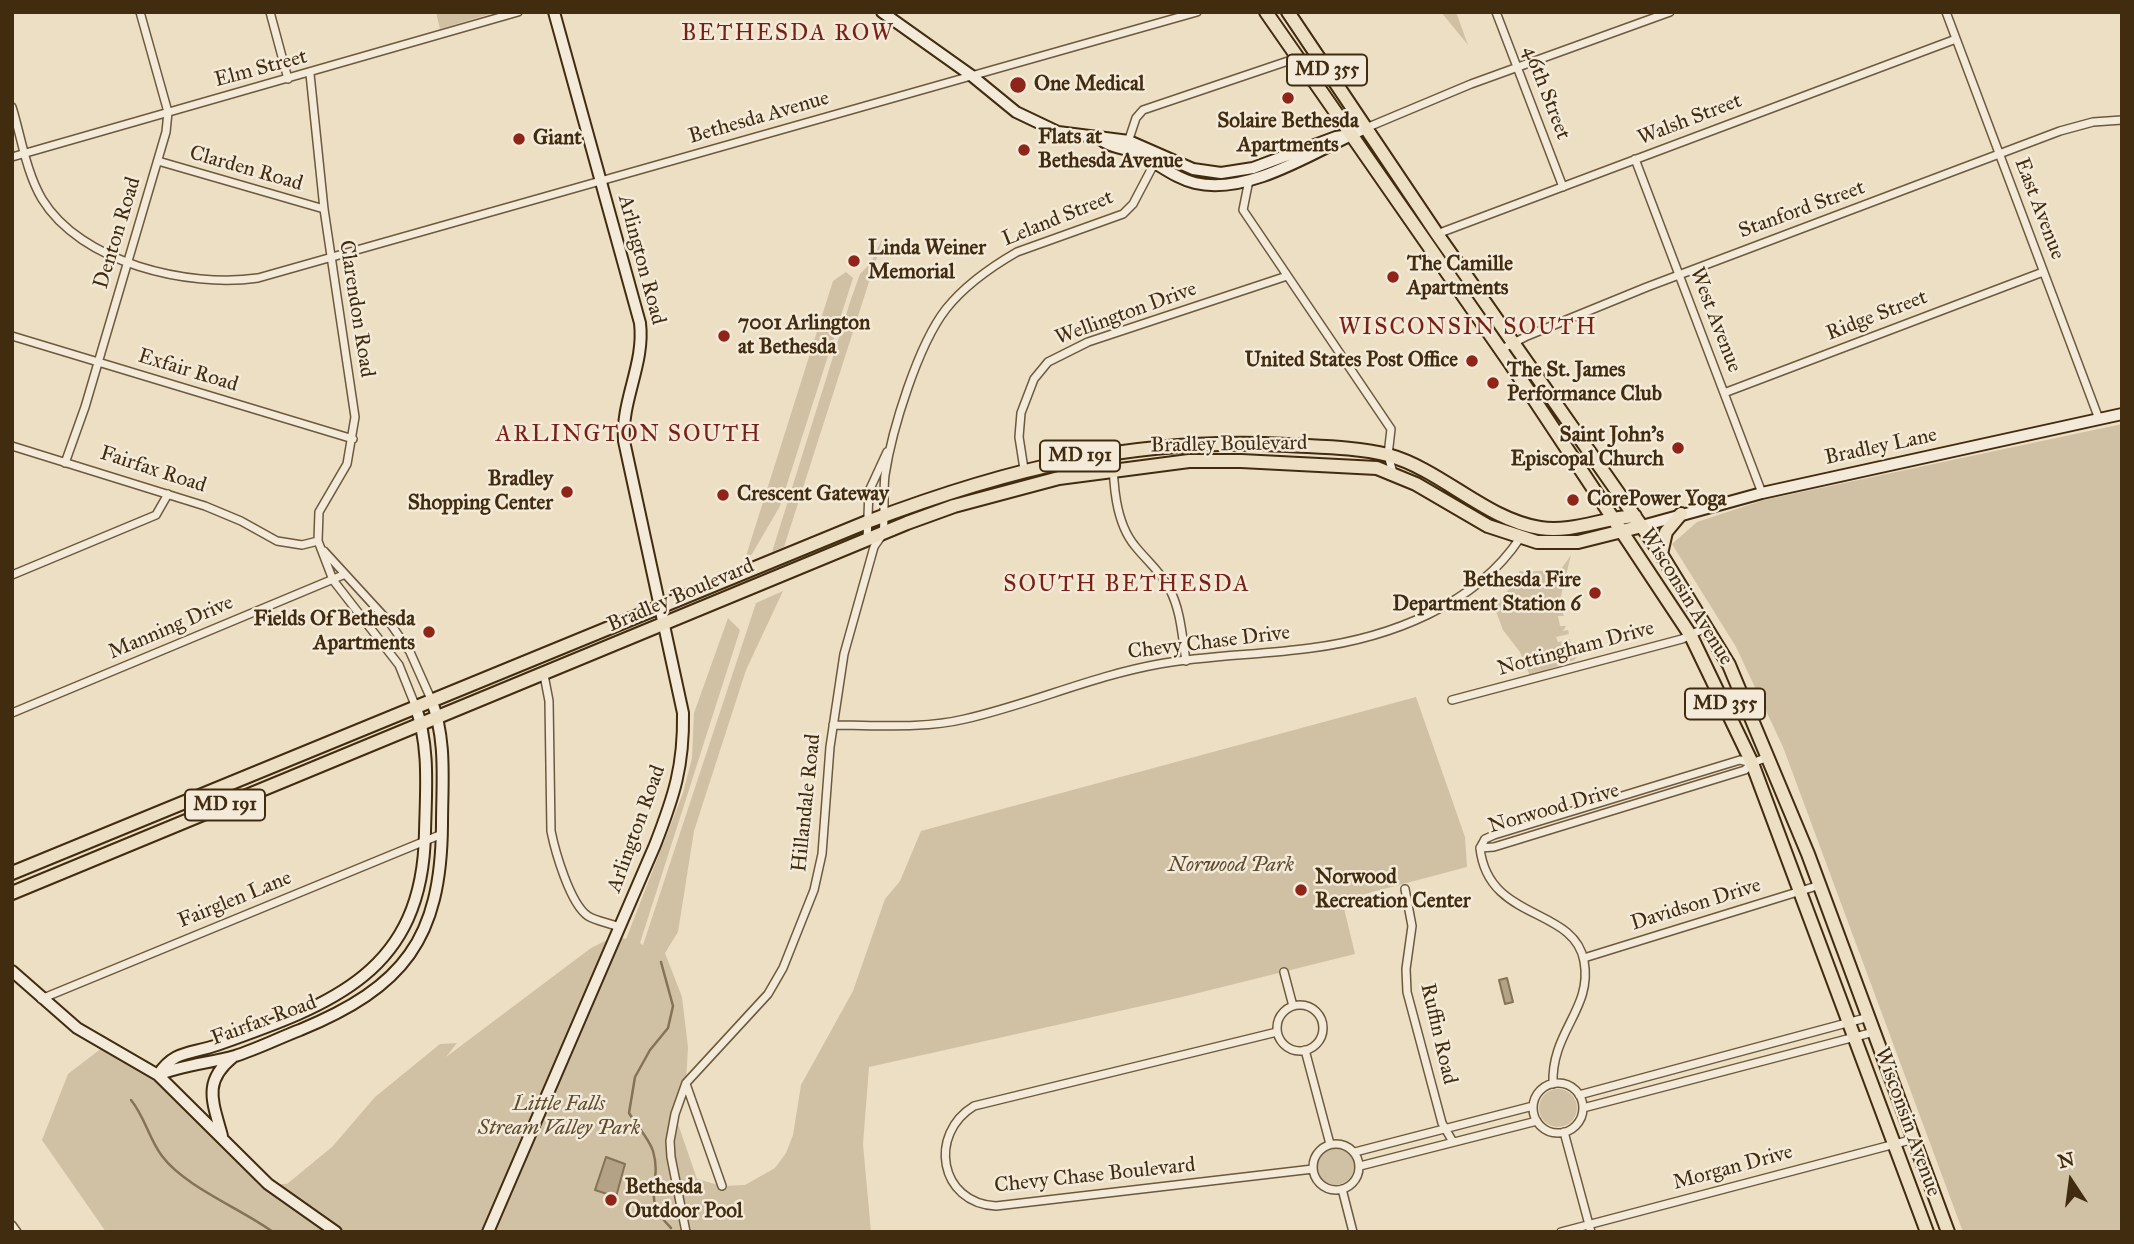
<!DOCTYPE html>
<html>
<head>
<meta charset="utf-8">
<style>
  body { margin:0 }
  #map { position:relative; width:2134px; height:1244px; overflow:hidden; background:#eddfc4; font-family:"IM FELL Great Primer",serif }
  canvas { display:block }
  .frame { position:absolute; inset:0; border:14px solid #422c0f; pointer-events:none }
  .north { position:absolute; left:2036px; top:1146px; width:70px; height:70px; -webkit-text-stroke:5px #f3ead9; paint-order:stroke; rotate:347deg; font-size:19px; font-weight:700; line-height:28px; text-align:center; color:#422c0f }
  .north::after { content:''; display:block; margin:auto; width:24px; height:32px; background:#422c0f; clip-path:polygon(50% 0,100% 100%,50% 72%,0 100%) }
</style>
</head>
<body>
<div id="map">
<canvas width="2134" height="1244"></canvas>
<div class="frame"></div>
<div class="north">N</div>
</div>
<script>
const c = document.querySelector('canvas').getContext('2d');
c.lineJoin = 'round';
function fill(path, color) { c.fillStyle = color; c.fill(path, 'evenodd'); }
function trace(path, color, width, dash) { c.strokeStyle = color; c.lineWidth = width; c.lineCap = dash ? 'butt' : 'round'; c.setLineDash(dash || []); c.stroke(path); }
function drawText(font, color, halo, rows, align = 'center') {
  c.font = font + ' "IM FELL Great Primer",serif'; c.lineWidth = 5; c.setLineDash([]); c.textBaseline = 'middle'; c.strokeStyle = halo; c.fillStyle = color; for (const [text, x, y, turn = 0] of rows) {
    c.save(); c.translate(x, y); c.rotate((+turn || 0) * Math.PI / 180); c.textAlign = isNaN(turn) ? turn : align; if (halo) c.strokeText(text, 0, 0); c.fillText(text, 0, 0); c.restore();
  }
}
const green = new Path2D(`
  M436,12H497L440,29Z
  M1441,12H1456L1468,45Z
  M884,235L784,547L772,552L851,299L860,274L871,263Z
  M846,272L853,278L780,506L752,554L745,559L833,281Z
  M2122,424V1232H1963L1783,747L1736,647L1672,544L1697,522L1764,500Z
  M1571,555L1559,604L1564,616H1558L1560,626H1566L1563,631L1568,630L1569,634L1556,637L1558,642L1570,639L1572,650L1581,649L1573,654L1582,652L1574,660L1530,676L1520,652L1503,630L1495,609L1503,595L1520,579L1519,571C1532,573 1545,570 1558,568L1559,572Z
  M783,591L746,670L694,831L678,932L665,953L682,997L688,1047L686,1083L675,1115L697,1179L722,1186L745,1185L775,1168L786,1153L793,1135L801,1085L853,991L885,899L900,881L921,831L1416,697L1465,837L1467,867L1342,900L1355,954L1182,997L869,1067L863,1144L871,1232H106L42,1140L68,1074L107,1044L158,1075L268,1184H287L332,1147L375,1097L440,1044L457,1043L446,1057L591,948L615,936L626,939L683,793L692,758L694,713L728,618L740,630L640,943L643,945L756,603Z
  M1539 1108a19 19 0 1 1 38 0a19 19 0 1 1-38 0Z
  M1316 1166a19 19 0 1 1 38 0a19 19 0 1 1-38 0Z`);
const water = new Path2D(`
  M1507,978L1513,1002L1505,1004L1499,980Z
  M606,1157L625,1164L616,1197L595,1190Z`);
const stream = new Path2D(`
  M661,962L673,1006L668,1028L650,1050L635,1077L629,1113C636,1125 649,1138 653,1151C663,1185 639,1196 671,1228
  M131,1100C145,1117 149,1139 162,1156C185,1187 242,1209 273,1232`);
const street = new Path2D(`
  M270,12L288,79
  M1496,12L1563,187
  M1946,12L2099,419
  M310,74L324,209L355,417L347,464L319,512L318,541L333,580L399,665L415,705
  M12,107C21,136 26,172 42,199C81,263 188,288 258,278L1197,12
  M1366,128L1471,84L1670,12
  M1128,142L1136,118L1143,110L1297,58
  M12,157L518,12
  M1635,159L1762,493
  M158,161L324,209
  M1249,180L1243,210L1391,429L1388,455L1393,473
  M1437,234L1956,39
  M12,336L353,439
  M1500,350L1527,336L1647,287L2060,131L2093,122L2122,120
  M1724,393L2043,272
  M12,446L205,506L241,521L277,541L302,545L318,541
  M1113,453C1113,482 1115,522 1135,546C1146,560 1161,572 1169,588C1181,610 1182,636 1186,661
  M65,463L85,407L166,132L168,112L140,12
  M1024,469L1019,437L1021,413L1034,379L1048,362L1088,342L1287,276
  M867,541L869,491L887,452
  M324,551L390,623L410,652L431,699
  M12,575L156,515L168,494
  M544,675L549,701L551,831C555,851 570,904 588,916C596,921 609,923 619,927
  M1452,700L1682,639L1707,627
  M12,713L343,575
  M833,725C877,725 923,729 965,719C1031,704 1092,676 1159,664C1209,655 1261,655 1311,648C1389,638 1476,605 1520,538
  M1480,848L1494,847L1745,770L1752,763L1768,757
  M1480,848C1488,922 1574,906 1584,961C1593,1009 1551,1031 1553,1084
  M1480,848L1485,839L1494,835L1740,760L1752,763
  M1405,889L1412,926L1406,969L1407,992L1442,1123L1453,1142
  M1584,958L1820,885
  M1284,972L1293,1006
  M41,999L442,834
  M1277 1028a23 23 0 1 1 46 0a23 23 0 1 1-46 0Z
  M1277,1032L974,1106C928,1134 939,1203 996,1206L1313,1169
  M1305,1050L1330,1144
  M1533 1108a25 25 0 1 1 50 0a25 25 0 1 1-50 0Z
  M686,1084L722,1186
  M1579,1095L1869,1017
  M1583,1108L1874,1032
  M1564,1132L1591,1232
  M1313 1167a23 23 0 1 1 46 0a23 23 0 1 1-46 0Z
  M1355,1152L1533,1106
  M1360,1166L1537,1121
  M1342,1189L1353,1232
  M12,1225L17,1232
  M686,1232L671,1157L670,1141L675,1114L686,1083L768,994L783,968L814,890L822,854L830,747L844,654L874,547C876,543 881,538 883,533C885,525 883,489 885,475C892,429 918,345 946,309C965,285 991,267 1017,252L1123,214L1133,204L1154,164
  M1561,1232L1914,1139`);
const secondary = new Path2D(`
  M882,12L972,76L1016,112L1058,132L1129,141L1193,169L1221,173L1253,168L1336,137L1350,135
  M1099,138C1111,149 1125,147 1138,154C1158,163 1174,178 1195,183C1250,196 1318,149 1366,128
  M1642,526L1762,493L2122,414
  M12,971L77,1028L158,1075L268,1184L336,1232
  M158,1075C183,1065 210,1063 235,1056C257,1049 279,1038 300,1030C404,987 441,939 442,825C442,782 447,740 431,699
  M158,1075C174,1050 191,1054 217,1045C333,1004 423,972 425,832C426,789 430,746 415,705
  M222,1136C213,1102 202,1082 233,1057
  M488,1232L655,845C674,796 684,766 683,713L624,441C621,400 645,364 640,323L554,12`);
const primary = new Path2D(`
  M1266,12L1510,363L1691,636L1752,763L1927,1232
  M1288,12L1437,234L1661,554L1729,665L1808,854L1948,1232
  M1661,554L1666,532L1681,514
  M12,873L867,522C1009,468 1135,437 1287,445C1321,447 1356,447 1388,455C1442,470 1485,519 1540,528C1572,533 1603,518 1635,516
  M12,893L907,523L954,506L1059,478L1189,461H1241L1377,468L1416,484L1488,526L1537,542H1578L1642,526`);
const markers = [
  [1018,85,9,"#8f2418"],
  [1288,98,7,"#8f2418"],
  [519,139,7,"#8f2418"],
  [1024,150,7,"#8f2418"],
  [854,261,7,"#8f2418"],
  [1393,277,7,"#8f2418"],
  [724,336,7,"#8f2418"],
  [1472,361,7,"#8f2418"],
  [1493,383,7,"#8f2418"],
  [1678,448,7,"#8f2418"],
  [567,492,7,"#8f2418"],
  [723,495,7,"#8f2418"],
  [1573,500,7,"#8f2418"],
  [1595,593,7,"#8f2418"],
  [429,632,7,"#8f2418"],
  [1301,890,7,"#8f2418"],
  [611,1200,7,"#8f2418"]
];
const shields = [
  [1327,70,80],
  [1080,456,80],
  [1725,704,80],
  [225,805,80]
];
const shieldNames = [
  ["MD 355",1327,70],
  ["MD 191",1080,456],
  ["MD 355",1725,704],
  ["MD 191",225,805]
];
const streetNames = [
  ["Elm Street",261,69,-15],
  ["46th Street",1546,93,69],
  ["Bethesda Avenue",759,118,-16],
  ["Walsh Street",1690,120,-21],
  ["Clarden Road",246,169,16],
  ["East Avenue",2039,209,69],
  ["Stanford Street",1802,210,-20],
  ["Leland Street",1058,219,-22],
  ["Denton Road",118,233,-73],
  ["Arlington Road",641,260,75],
  ["Clarendon Road",356,309,81],
  ["Wellington Drive",1126,314,-20],
  ["Ridge Street",1877,316,-21],
  ["West Avenue",1715,320,69],
  ["Exfair Road",188,371,17],
  ["Bradley Boulevard",1229,445,-1],
  ["Bradley Lane",1881,447,-12],
  ["Fairfax Road",153,470,18],
  ["Bradley Boulevard",681,596,-23],
  ["Wisconsin Avenue",1686,597,58],
  ["Manning Drive",171,628,-23],
  ["Chevy Chase Drive",1209,643,-7],
  ["Nottingham Drive",1576,649,-15],
  ["Hillandale Road",807,803,-84],
  ["Norwood Drive",1554,809,-16],
  ["Arlington Road",637,829,-70],
  ["Fairglen Lane",235,900,-22],
  ["Davidson Drive",1696,905,-17],
  ["Fairfax Road",264,1021,-20],
  ["Ruffin Road",1438,1034,77],
  ["Wisconsin Avenue",1907,1122,70],
  ["Morgan Drive",1733,1168,-15],
  ["Chevy Chase Boulevard",1095,1176,-6]
];
const poiNames = [
  ["One Medical",1034,85],
  ["Solaire Bethesda",1288,122,"center"],
  ["Apartments",1288,146,"center"],
  ["Flats at",1038,138],
  ["Bethesda Avenue",1038,162],
  ["Giant",533,139],
  ["Linda Weiner",868,249],
  ["Memorial",868,273],
  ["The Camille",1407,265],
  ["Apartments",1407,289],
  ["7001 Arlington",738,324],
  ["at Bethesda",738,348],
  ["United States Post Office",1458,361,"right"],
  ["The St. James",1507,371],
  ["Performance Club",1507,395],
  ["Saint John's",1664,436,"right"],
  ["Episcopal Church",1664,460,"right"],
  ["Bradley",553,480,"right"],
  ["Shopping Center",553,504,"right"],
  ["Crescent Gateway",737,495],
  ["CorePower Yoga",1587,500],
  ["Bethesda Fire",1581,581,"right"],
  ["Department Station 6",1581,605,"right"],
  ["Fields Of Bethesda",415,620,"right"],
  ["Apartments",415,644,"right"],
  ["Norwood",1315,878],
  ["Recreation Center",1315,902],
  ["Bethesda",625,1188],
  ["Outdoor Pool",625,1212]
];
const parkNames = [
  ["Norwood Park",1231,866],
  ["Little Falls",559,1105],
  ["Stream Valley Park",559,1129]
];
const neighbourhoodNames = [
  ["BETHESDA ROW",788,34],
  ["WISCONSIN SOUTH",1468,328],
  ["ARLINGTON SOUTH",629,435],
  ["SOUTH BETHESDA",1127,585]
];
fill(green, '#d0c1a5');
fill(water, '#b3a286');
trace(water, '#867356', 2);
trace(stream, '#867356', 2.5);
trace(street, '#6d593c', 10);
trace(secondary, '#422c0f', 14);
trace(primary, '#422c0f', 16);
trace(street, '#f3ead9', 7);
trace(secondary, '#f3ead9', 10);
trace(primary, '#eddfc4', 12);
for (const [x, y, r, color] of markers) { const dot = new Path2D(); dot.arc(x, y, r, 0, 2 * Math.PI); c.fillStyle = color; c.fill(dot); trace(dot, '#f3ead9', 2.5); }
for (const [x, y, w] of shields) { const box = new Path2D(); box.roundRect(x - w / 2, y - 15.5, w, 31, 5); c.fillStyle = '#f3ead9'; c.fill(box); trace(box, '#422c0f', 2); }
drawText('bold 19px', '#422c0f', null, shieldNames);
drawText('21px', '#422c0f', '#f3ead9', streetNames);
drawText('bold 21px', '#422c0f', '#f3ead9', poiNames, 'left');
drawText('italic 21px', '#5e4a2d', '#f3ead9', parkNames);
c.letterSpacing = '2px';
drawText('23px', '#7a1f14', '#f3ead9', neighbourhoodNames);
c.letterSpacing = '0px';
</script>
</body>
</html>
